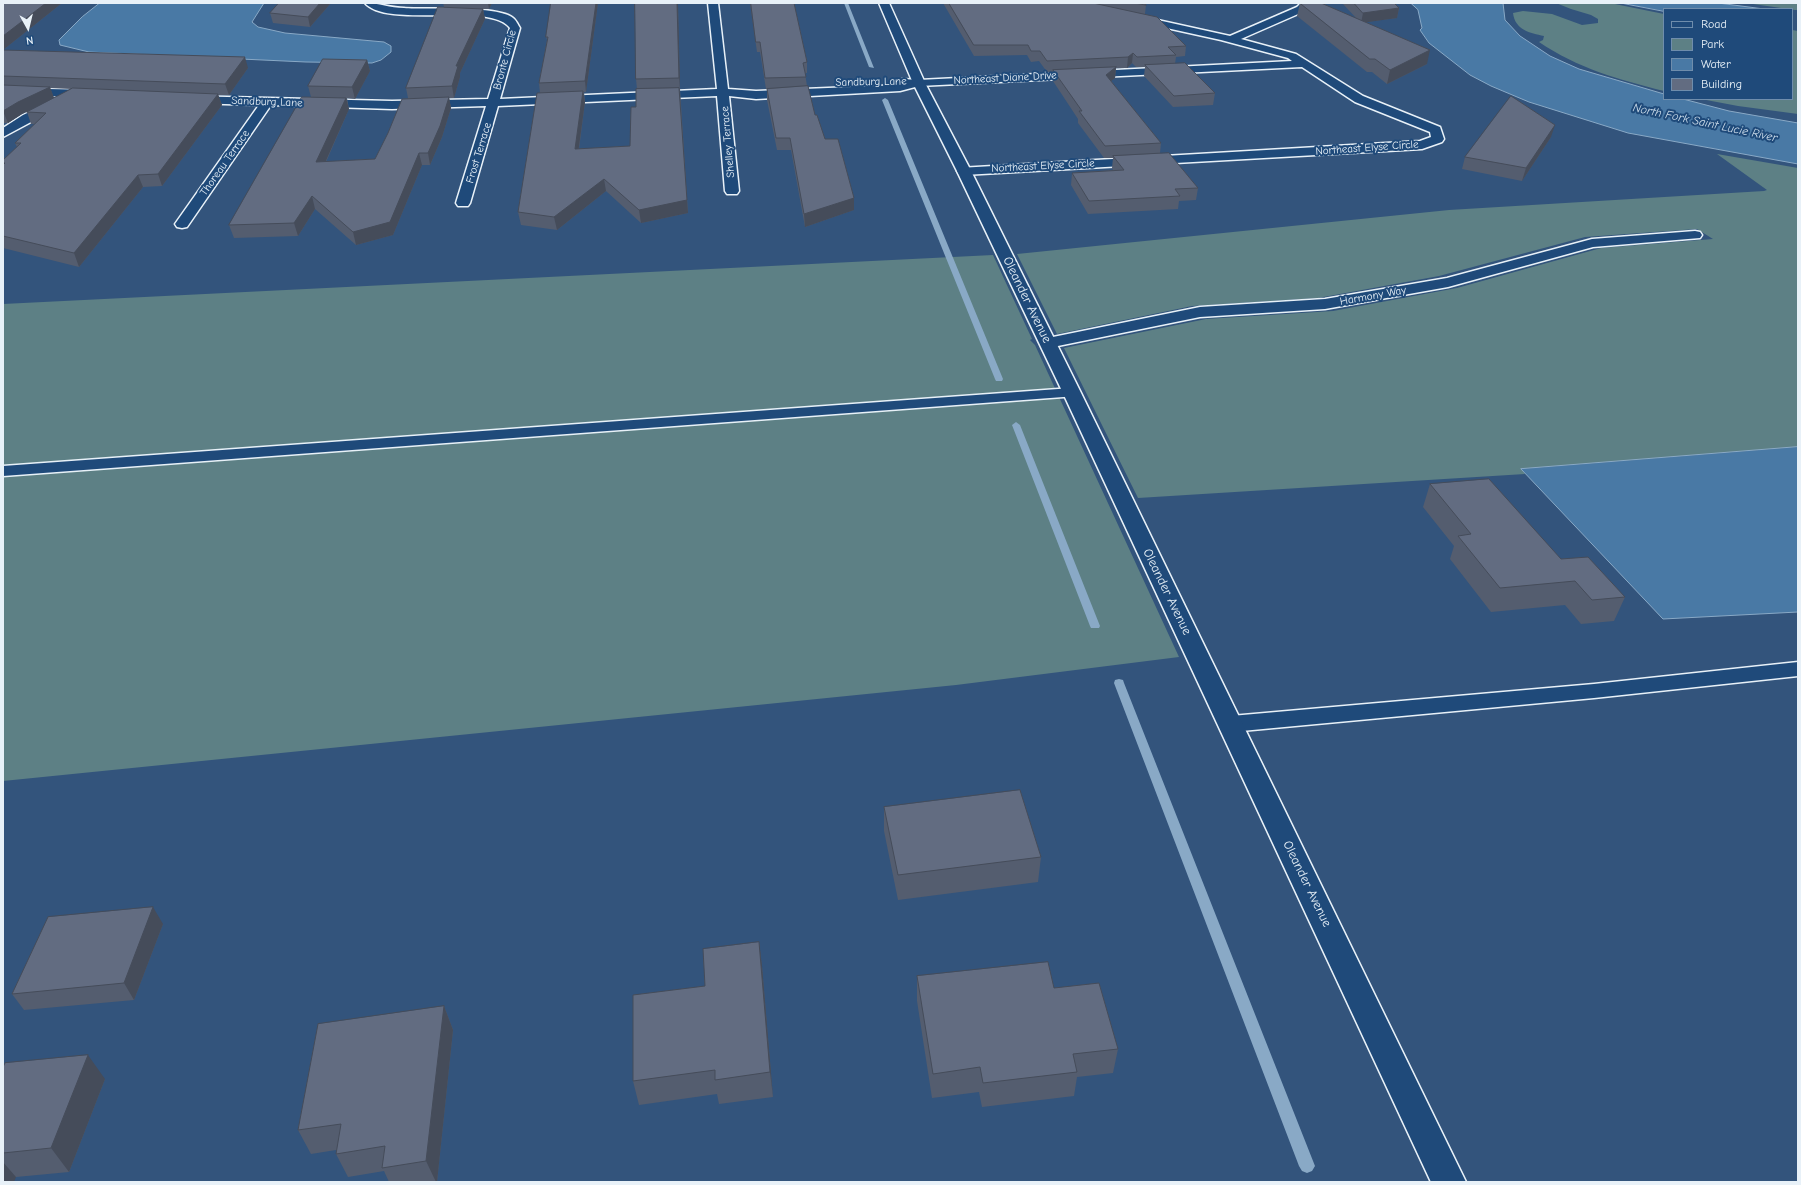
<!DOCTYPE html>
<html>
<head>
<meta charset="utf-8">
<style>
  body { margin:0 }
  #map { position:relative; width:1801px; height:1185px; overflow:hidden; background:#33547c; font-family:"Comic Neue",sans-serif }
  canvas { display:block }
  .frame { position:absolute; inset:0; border:4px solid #e8f1f8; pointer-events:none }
  .legend { position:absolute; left:1663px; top:8px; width:130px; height:92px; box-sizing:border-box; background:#1f4a7a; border:1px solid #6f8dac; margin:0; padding:5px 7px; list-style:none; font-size:12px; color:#e8f1f8 }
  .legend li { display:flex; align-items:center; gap:8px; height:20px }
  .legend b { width:20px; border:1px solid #6f8dac }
  .north { position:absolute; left:8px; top:8px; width:40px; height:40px; -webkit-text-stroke:3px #1f4a7a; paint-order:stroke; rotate:172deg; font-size:11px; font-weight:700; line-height:16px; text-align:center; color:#e8f1f8 }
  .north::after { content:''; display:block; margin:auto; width:14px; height:18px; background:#e8f1f8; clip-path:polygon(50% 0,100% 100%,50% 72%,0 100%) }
</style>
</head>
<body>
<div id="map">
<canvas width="1801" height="1185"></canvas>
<div class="frame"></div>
<ul class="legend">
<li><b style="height:5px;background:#1f4a7a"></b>Road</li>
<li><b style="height:11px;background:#5d8085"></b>Park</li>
<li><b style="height:11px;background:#4979a5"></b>Water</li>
<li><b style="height:11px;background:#626c81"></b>Building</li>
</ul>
<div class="north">N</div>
</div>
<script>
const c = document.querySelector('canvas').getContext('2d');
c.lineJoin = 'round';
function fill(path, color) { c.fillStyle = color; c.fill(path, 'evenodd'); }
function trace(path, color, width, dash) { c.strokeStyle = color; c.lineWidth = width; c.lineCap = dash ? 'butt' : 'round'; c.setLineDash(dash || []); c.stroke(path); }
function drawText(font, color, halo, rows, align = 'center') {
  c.font = font + ' "Comic Neue",sans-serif'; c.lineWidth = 4; c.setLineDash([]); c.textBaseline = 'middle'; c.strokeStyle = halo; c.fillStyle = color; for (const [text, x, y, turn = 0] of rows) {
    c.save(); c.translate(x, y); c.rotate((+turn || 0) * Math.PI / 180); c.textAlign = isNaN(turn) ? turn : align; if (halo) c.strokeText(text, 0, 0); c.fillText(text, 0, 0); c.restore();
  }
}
const green = new Path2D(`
  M1556,3H1610L1664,14V91C1620,80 1577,68 1539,42L1543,40L1544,36C1530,33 1515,30 1513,13L1523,11L1552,14L1582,25L1598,23V19L1591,15L1571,9Z
  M1746,3H1798V10H1795Z
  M1792,30L1798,31V114L1738,106L1701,99H1792Z
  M1717,154L1798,168V447L1522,469L1525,474L1138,498L1064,348L1206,319L1333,311L1457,288L1601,248L1713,239L1697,229L1585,237L1439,276L1318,298L1192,306L1057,334L1017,254L1449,210L1764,191L1767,190Z
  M993,255L1032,339L1030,340L1035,345L1179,657L956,685L3,781V304Z`);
const water = new Path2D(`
  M100,3H264L252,22L258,27L285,33L384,42L391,46V52L381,60L372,63L306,62L89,52L60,45L59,40L82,17Z
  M1411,3H1503L1505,20L1520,36L1550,56L1579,69L1664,94V99H1683L1729,111L1798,123V164L1628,133L1529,102L1491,86L1470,75L1429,43L1420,30L1422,28L1418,10Z
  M1621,3H1718L1764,9H1664V11Z
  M1798,447V612L1663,619L1521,469Z`);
const stream = new Path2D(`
  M844,3H848L874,68L869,67Z
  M885,98L888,100L1003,379L1002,381H996L995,379L882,100Z
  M1016,422L1020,425L1100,626L1099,628H1091L1090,626L1012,425Z
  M1119,679L1123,680L1124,683L1315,1166L1312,1171L1307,1173L1302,1171L1299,1166L1114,683L1115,680Z`);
const service = new Path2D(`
  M1072,388L1077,390L1080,393L1077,396L3,476V466Z
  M1798,662V676L1594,698L1231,732L1223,729L1220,724L1223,719L1231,716L1594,684Z`);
const minor = new Path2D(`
  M365,3C379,3 390,8 404,8C426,10 498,5 513,18C516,20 518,25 520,28L500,99L717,89L708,3H718L728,89L756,91L900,85L903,84L900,81L902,79L919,80L1292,61L1288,58L1221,40L1135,21L1130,18L1135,15L1230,36L1297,7L1301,3H1312L1305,11L1241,39L1296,54L1363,96L1440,127L1444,139L1442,142L1422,149L964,175L959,174L957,171L959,168L1420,141L1431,137L1430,132L1355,102L1302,67L919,86L900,91L756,99L729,96L739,191L737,194H727L725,191L717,96L498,106L470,203L468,206H458L456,203L486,106L392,109L271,105L187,227L182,228L177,227L175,224L259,105L190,103L184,99L186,96L392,101L488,99L510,28C490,1 387,29 365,3Z
  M3,88L94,90L100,94L94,98L3,94Z
  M55,100L59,101L61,104L59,107L3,137V128L23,115Z
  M1695,231L1700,232L1702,235L1700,238L1593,247L1448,287L1325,309L1200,317L1048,348L1042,347L1040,343L1042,339L1048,338L1200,307L1325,299L1447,278L1592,239Z`);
const tertiary = new Path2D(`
  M879,3H889L925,83L971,171L1081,393L1466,1182H1431L1063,393L957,171L913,83Z`);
const wall = new Path2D(`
  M3,3H62L3,50L248,68L229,95H218L222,105L162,186L143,187L79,267L3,248V160L17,147L15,143L35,124H31L27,112L46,102L22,114L8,123H3ZM50,88L71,89L54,98Z
  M279,3H331L310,27L273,23L270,13Z
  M443,3H492L489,9H483L485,19L460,73V77L454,98H449L451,108L442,137L430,165H422L393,235L356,245L315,209L298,236L234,238L229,225L311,97L308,86L367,60L370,71L355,99L347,98L349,109L326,162L375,159L408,98L406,88L444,7Z
  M551,3H598L586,92H584L585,102L579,149L630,146L636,107L637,89L636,79L678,3L680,89L688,213L641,223L606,191L557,230L521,225L518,212L540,93L539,83L547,40L546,37Z
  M750,3H794L807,62V73H805L807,86L815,115L825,139L854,198V210L805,227L791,150H777L767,100V89H766L760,52H757Z
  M943,3H1134L1146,5L1145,14L1186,46L1185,56L1176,57L1175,64L1215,93L1213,105L1173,107L1144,76L1145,67H1136L1132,63L1127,68H1116L1115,78L1111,81L1161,143L1160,153L1198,188L1196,200L1179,201L1178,209L1088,214L1071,185L1072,173L1113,170L1112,168L1113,158H1104L1078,123V119L1053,81V72H1047L1039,61L1031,62L1027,55L974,56Z
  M1300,3L1357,19L1342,3H1394L1399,8L1397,18L1366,22L1427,64L1387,84L1372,72H1367L1297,16Z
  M1551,137L1522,181L1462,169L1465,157Z
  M1430,484L1625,597L1614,621L1581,624L1565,605L1491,612L1450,559L1454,546L1423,507Z
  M884,807L1041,857L1038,882L898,900L884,831Z
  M163,924L134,1000L24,1010L12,994Z
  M759,942L762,966L773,1097L719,1104L717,1094L639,1105L633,1081L705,986Z
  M917,976L1054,988L1118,1049L1113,1073L1077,1077L1074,1096L982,1107L979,1092L932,1098L917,1001Z
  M444,1006L453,1030L437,1182H389L384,1171L348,1177L336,1154V1150L311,1154L298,1130Z
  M3,1067L105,1079L69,1172L16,1177L3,1182Z`);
const shadedWall = new Path2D(`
  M46,3H62L3,50V36Z
  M320,3H331L310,27L308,17Z
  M488,3H492L489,9Z
  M596,3H598L586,92L585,81Z
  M677,3H678V5L680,89L679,78Z
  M1399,8L1397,18L1361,23L1363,13Z
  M483,9L485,19L460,73V77L454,98L452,86L456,66Z
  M1430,50L1427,64L1387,84L1390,70Z
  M1133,53L1132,63L1127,68L1128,57Z
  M245,57L248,68L229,95L225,84Z
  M367,60L370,71L355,99L352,87Z
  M1116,67L1115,78L1105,86L1106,75Z
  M50,87L54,98L22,114L8,123L3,111L18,102Z
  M679,88L688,213L641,223L639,210Z
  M583,91L585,102L577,161L575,149Z
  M218,94L222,105L162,186L158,174Z
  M449,97L451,108L442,137L430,165L428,153Z
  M346,98L349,109L320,174L316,162Z
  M1555,125L1551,137L1522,181L1526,168Z
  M419,153L422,165L393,235L356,245L353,232Z
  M138,175L143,187L79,267L74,253Z
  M604,179L606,191L557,230L554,217Z
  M312,196L315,209L298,236L294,223Z
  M854,198V210L805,227L804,214Z
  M153,907L163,924L134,1000L124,983Z
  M759,942L762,966L773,1097L770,1072Z
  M444,1006L453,1030L437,1182H436L426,1161Z
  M88,1055L105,1079L69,1172L51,1148Z
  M3,1162L16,1177L14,1182H3Z`);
const building = new Path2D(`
  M3,3H46L3,36Z
  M279,3H320L308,17L270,13Z
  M551,3H596L585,81L539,83L548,37H546Z
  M635,3H677L679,78L636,79Z
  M751,3H794L807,62L803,63L806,77L765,78L760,42H756Z
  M949,3H1093L1157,17L1186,46L1168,47L1176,55L1137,57L1133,53L1128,57L1047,61L1040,51H1031L1028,45H974Z
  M1135,3H1143L1146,5Z
  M1300,3H1321L1430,50L1390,70L1375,59H1370Z
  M1354,3H1394L1399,8L1363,13Z
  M438,7L483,9L456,66H458L452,86L406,88Z
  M3,50L245,57L225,84L3,76Z
  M323,59L367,60L352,87L308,86Z
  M1185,63L1215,93L1174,96L1145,65Z
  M1116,67L1106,75L1161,143L1105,146L1079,111H1082L1053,70Z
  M3,85L50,87L18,102L3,111Z
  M808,86L815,115H817L825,139H838L854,198L804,214L790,138H776L767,89Z
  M73,88L218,94L158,174L138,175L74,253L3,236V165L5,163H3V160L21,143H15L46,113L27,112Z
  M679,88L687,200L639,210L604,179L554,217L518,212L537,93L583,91L575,149L630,146L631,107H636V89Z
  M1511,96L1555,125L1526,168L1465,157Z
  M302,97L346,98L316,162L375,159L388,133L402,99L449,97L440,126L428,153H419L390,222L353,232L312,196L294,223L229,225Z
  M1169,153L1198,188L1175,189L1180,196L1089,201L1072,173L1124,170L1113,156Z
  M1489,479L1561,559L1588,557L1625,597L1592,600L1575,581L1500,588L1458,536L1471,534L1430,484Z
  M1020,790L1041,857L898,875L884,807Z
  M153,907L124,983L12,994L48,917Z
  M759,942L770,1072L715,1080V1070L633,1081V995L705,986L703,949Z
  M1048,962L1054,988L1099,983L1118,1049L1073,1054L1077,1072L983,1083L980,1067L933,1074L917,976Z
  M444,1006L426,1161L382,1168L385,1146L336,1154L341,1124L298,1130L318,1024Z
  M88,1055L51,1148L3,1153V1067L5,1063Z`);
const farStreetnames = [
  ["Bronte Circle",505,60,-75],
  ["Northeast Diane Drive",1005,78,-3],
  ["Sandburg Lane",871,82,-1],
  ["Sandburg Lane",267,102,2],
  ["Shelley Terrace",728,142,-95],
  ["Northeast Elyse Circle",1367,148,-4],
  ["Frost Terrace",479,153,-73],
  ["Thoreau Terrace",225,163,-55],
  ["Northeast Elyse Circle",1043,166,-3],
  ["Harmony Way",1373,296,-10]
];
const farWaternames = [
  ["North Fork Saint Lucie River",1705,123,12]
];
const streetNames = [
  ["Oleander Avenue",1027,300,64],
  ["Oleander Avenue",1167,592,64],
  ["Oleander Avenue",1307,884,64]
];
fill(green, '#5d8085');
fill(water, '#4979a5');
trace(water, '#89a9c6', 1);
fill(stream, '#89a9c6');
trace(service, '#e8f1f8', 3);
trace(minor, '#e8f1f8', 3);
trace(tertiary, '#e8f1f8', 3);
fill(service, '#1f4a7a');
fill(minor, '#1f4a7a');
fill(tertiary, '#1f4a7a');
fill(wall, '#545d6f');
fill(shadedWall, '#454c5a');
fill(building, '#626c81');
trace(building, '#454c5a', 1);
drawText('11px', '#e8f1f8', '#1f4a7a', farStreetnames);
drawText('italic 12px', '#d0dfec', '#1f4a7a', farWaternames);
drawText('13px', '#e8f1f8', '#1f4a7a', streetNames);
</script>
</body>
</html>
